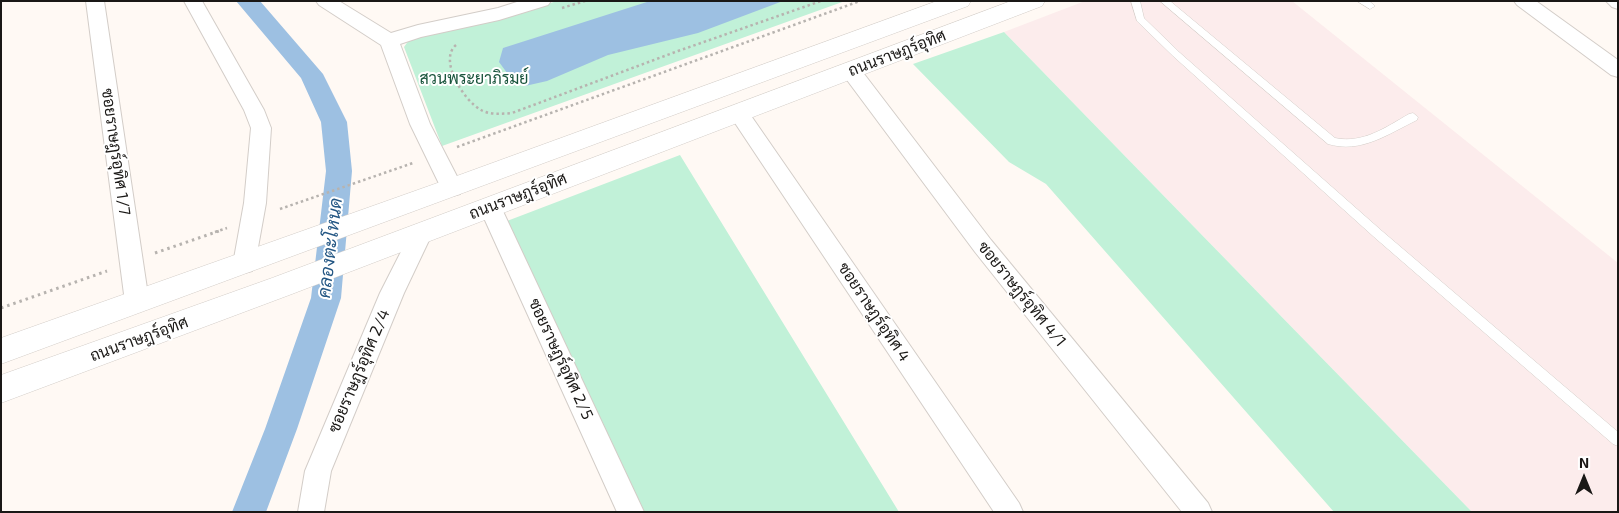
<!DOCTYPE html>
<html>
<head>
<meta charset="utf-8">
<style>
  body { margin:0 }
  #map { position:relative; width:1619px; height:513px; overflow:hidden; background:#fff9f4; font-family:"Exo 2",sans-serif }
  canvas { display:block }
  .frame { position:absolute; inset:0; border:2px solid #1a1816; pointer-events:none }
  .north { position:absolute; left:1559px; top:453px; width:50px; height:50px; -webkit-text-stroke:4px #fff; paint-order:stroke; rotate:0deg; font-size:14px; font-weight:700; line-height:20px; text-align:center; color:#1a1816 }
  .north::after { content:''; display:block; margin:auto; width:18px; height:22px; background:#1a1816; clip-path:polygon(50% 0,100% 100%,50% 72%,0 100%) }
</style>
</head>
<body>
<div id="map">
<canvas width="1619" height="513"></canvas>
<div class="frame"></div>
<div class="north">N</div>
</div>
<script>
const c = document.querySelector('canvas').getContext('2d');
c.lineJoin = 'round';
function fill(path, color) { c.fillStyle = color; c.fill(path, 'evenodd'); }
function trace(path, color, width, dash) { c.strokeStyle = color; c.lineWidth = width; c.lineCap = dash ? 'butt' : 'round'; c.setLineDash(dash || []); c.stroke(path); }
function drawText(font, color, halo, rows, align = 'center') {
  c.font = font + ' "Exo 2",Sarabun,sans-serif'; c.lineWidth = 4; c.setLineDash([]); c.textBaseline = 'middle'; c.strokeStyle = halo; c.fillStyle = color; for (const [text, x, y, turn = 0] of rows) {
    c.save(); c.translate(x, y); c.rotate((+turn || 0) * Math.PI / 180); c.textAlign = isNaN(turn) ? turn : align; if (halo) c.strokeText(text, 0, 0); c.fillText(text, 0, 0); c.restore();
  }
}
const industrial = new Path2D(`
  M1085,1H1292L1618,263V512H1472L1004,32Z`);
const green = new Path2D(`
  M557,1H845L442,146L404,47L409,40L495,20Z
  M1004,32L1472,512H1334L1046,184L1009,162L913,64Z
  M680,155L899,512H637L507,221Z`);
const water = new Path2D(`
  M650,1H783L698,33L608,55L547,81L525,86L513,81L499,62L503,48Z`);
const canal = new Path2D(`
  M236,1H260L323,74L347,122L352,171L341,298L297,429L266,512H232L265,429L311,298L326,171L321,122L301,78Z`);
const pathFar1 = new Path2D(`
  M562,8L585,1
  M456,45C438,60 464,101 481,110C490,115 501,114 512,113L678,51L821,1
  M457,147L860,1
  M280,209L413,163
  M215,232L227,228`);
const path = new Path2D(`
  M155,253L219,231
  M1,308L107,271`);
const service = new Path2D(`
  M1131,1H1140L1144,18L1179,52L1382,231L1618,432V446L1613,444L1374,237L1173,56L1137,21Z
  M1160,1H1170L1335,138C1363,144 1386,127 1409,114L1413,113L1418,117L1417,120C1388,134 1361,154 1328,144Z
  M1357,1H1369L1375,6L1370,9Z`);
const minor = new Path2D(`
  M86,1H104L149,302L145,309L137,312L129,309L125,302Z
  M184,1H202L264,110L271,128L266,203L255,264L252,271L244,273L236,271L233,264L244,203L251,128L244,110Z
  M316,1H339L391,33L418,25L498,8L520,1H551L548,5L499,20L421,37L400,44L430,124L463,188L460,194L452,196L444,194L410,124L381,45L319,5Z
  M1514,1H1536L1618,60V77L1611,75L1517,5Z
  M1606,1H1618V9L1612,7Z
  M851,64L858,66L991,240L1208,503L1212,512H1182L975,252L844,76L841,71L844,66Z
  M738,105L745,107L1019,503L1023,512H994L731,117L728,112L731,107Z
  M490,198L498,201L501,207L644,512H617L479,207L482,201Z
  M421,225L429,228L432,234L404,293L331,471L324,512H298L305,471L380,293L413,228Z`);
const primary = new Path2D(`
  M937,1H971L968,6L1,364V338L443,181Z
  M1011,1H1045L1042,6L292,294L1,403V375L272,278Z`);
const streetNames = [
  ["ถนนราษฎร์อุทิศ",897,53,-21],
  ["ซอยราษฎร์อุทิศ 1/7",116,152,82],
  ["ถนนราษฎร์อุทิศ",518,196,-21],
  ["ซอยราษฎร์อุทิศ 4/1",1022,294,51],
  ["ซอยราษฎร์อุทิศ 4",874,312,56],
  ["ถนนราษฎร์อุทิศ",139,339,-20],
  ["ซอยราษฎร์อุทิศ 2/5",561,359,65],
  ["ซอยราษฎร์อุทิศ 2/4",359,371,-67]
];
const parkNames = [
  ["สวนพระยาภิรมย์",474,79]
];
const waterNames = [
  ["คลองตะโหนด",330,248,-83]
];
fill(industrial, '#fcecec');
fill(green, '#c1f1d8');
fill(water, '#9dc0e2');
fill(canal, '#9dc0e2');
trace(service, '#d3cdc8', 1);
trace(minor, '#d3cdc8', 2);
trace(primary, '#d3cdc8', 1);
trace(pathFar1, '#b7b3af', 2.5, [2.5, 3]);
trace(path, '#b7b3af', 3, [2.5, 4]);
fill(service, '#fff');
fill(minor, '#fff');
fill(primary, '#fff');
drawText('16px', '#1a1816', '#fff', streetNames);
drawText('16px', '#1a553d', '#fff', parkNames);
drawText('italic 18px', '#245784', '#fff', waterNames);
</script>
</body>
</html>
